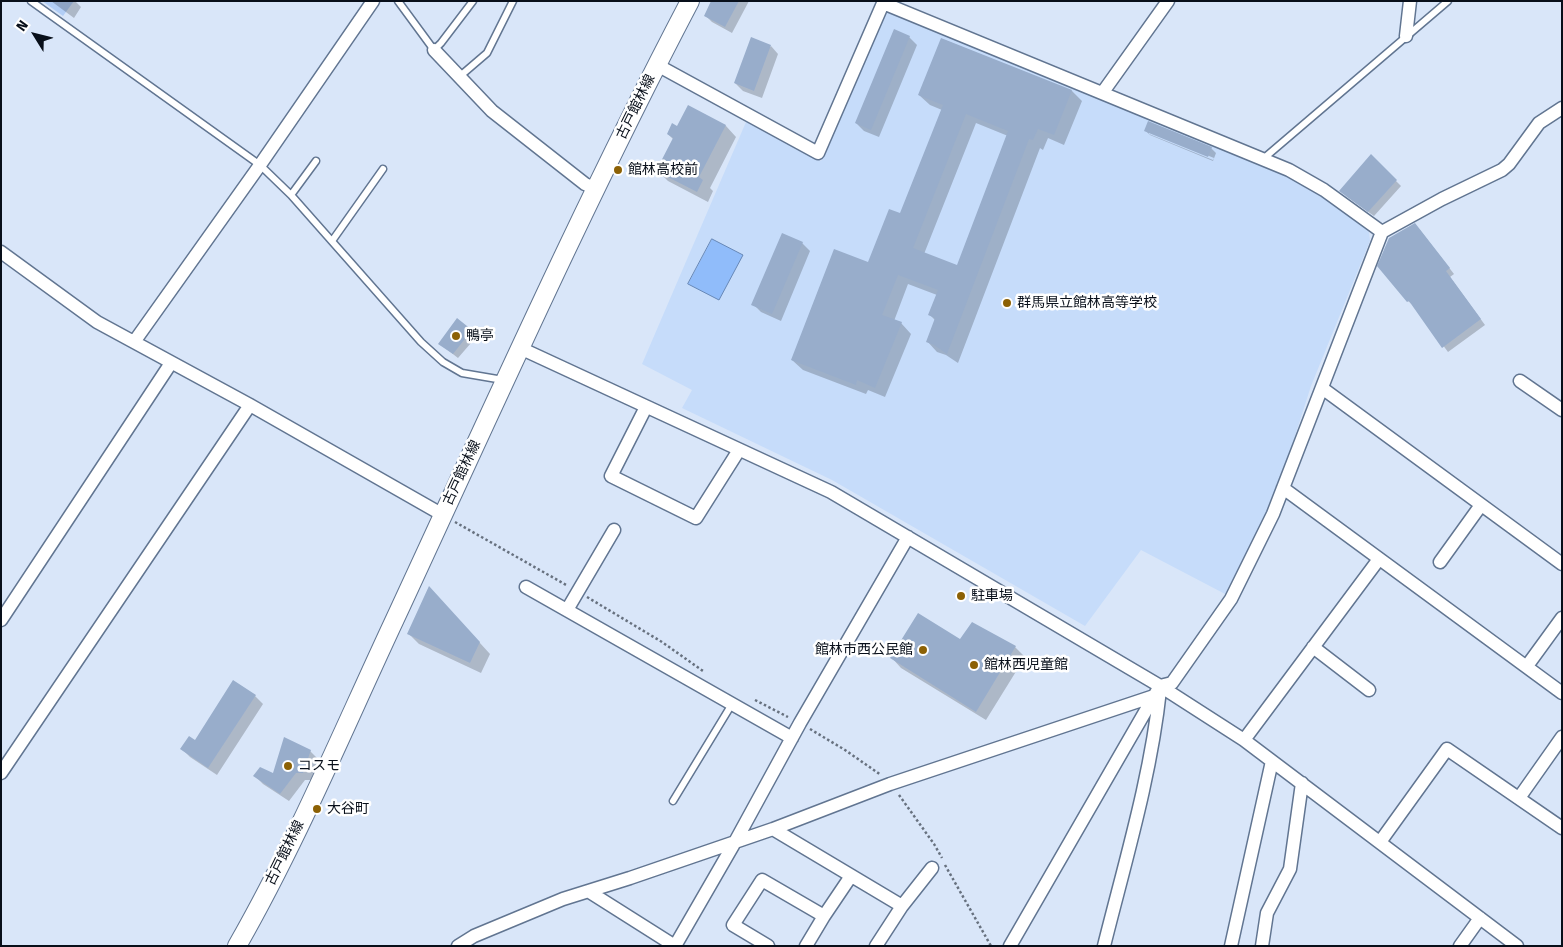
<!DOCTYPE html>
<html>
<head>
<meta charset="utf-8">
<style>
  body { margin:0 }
  #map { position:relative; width:1563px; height:947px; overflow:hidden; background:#d9e6f9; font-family:"Fira Sans",sans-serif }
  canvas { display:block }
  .frame { position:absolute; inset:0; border:2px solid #080f1a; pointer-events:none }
  .north { position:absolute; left:10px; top:10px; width:50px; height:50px; -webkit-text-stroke:4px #fff; paint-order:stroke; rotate:306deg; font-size:14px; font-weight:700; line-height:20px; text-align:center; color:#080f1a }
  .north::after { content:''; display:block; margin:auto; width:18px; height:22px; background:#080f1a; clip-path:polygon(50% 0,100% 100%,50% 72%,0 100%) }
</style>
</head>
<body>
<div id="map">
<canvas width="1563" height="947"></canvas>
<div class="frame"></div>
<div class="north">N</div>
</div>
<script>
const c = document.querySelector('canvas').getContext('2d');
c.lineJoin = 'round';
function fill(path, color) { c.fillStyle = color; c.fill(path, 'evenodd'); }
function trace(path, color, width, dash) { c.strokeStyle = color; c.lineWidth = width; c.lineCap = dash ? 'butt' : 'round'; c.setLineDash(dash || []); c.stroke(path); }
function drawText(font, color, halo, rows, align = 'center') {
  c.font = font + ' "Fira Sans","Noto Sans JP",sans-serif'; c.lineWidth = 5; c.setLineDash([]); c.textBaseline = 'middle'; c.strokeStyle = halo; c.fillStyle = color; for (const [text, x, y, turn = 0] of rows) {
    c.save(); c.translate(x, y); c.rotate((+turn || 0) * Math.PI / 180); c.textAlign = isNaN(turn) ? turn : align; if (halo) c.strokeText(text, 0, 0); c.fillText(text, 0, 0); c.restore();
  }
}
const built = new Path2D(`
  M890,12L1310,182L1369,232L1370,241L1311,386L1278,489L1257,545L1227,595L1141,550L1085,626L832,480L682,408L692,390L642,364L746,122L821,161L883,15Z`);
const green = new Path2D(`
  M42,1H74L63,16Z`);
const water = new Path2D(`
  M712,239L743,255L719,300L688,284Z`);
const shadow = new Path2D(`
  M51,1H75L81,7L74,18Z
  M713,1H749L732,33L712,22L705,15Z
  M909,37L917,45L879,137L864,131L856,123Z
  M942,39L1072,91L1082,101L1064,145L1048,138L1043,150L1040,148L958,363L946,355L937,352L927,341L935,320L929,314L937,295L908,284L894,321L901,323L911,334L885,397L868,390L866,394L803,370L792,360L869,263L901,215L942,110L930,105L919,95ZM976,123L1008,136L958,266L924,254Z
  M771,46L778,54L762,98L743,91L735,83Z
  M688,107L726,126L736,137L710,188L713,191L708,202L668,181L657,170L674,140L668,134L678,127Z
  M1145,130L1211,148L1216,153L1213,161L1150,135ZM1149,132L1214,158L1213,160L1149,134Z
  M1371,156L1401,186L1374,216L1346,196Z
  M1420,230L1454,274L1450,277L1485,325L1448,352L1414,306L1408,301Z
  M802,243L810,251L781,321L761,312L753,304Z
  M472,330L477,336L458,358L445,348Z
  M439,598L490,654L481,673L419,644L408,633Z
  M1015,647L1025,657L986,720L901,668L892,658Z
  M255,696L263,704L217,775L190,757L182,749L195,741Z
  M310,751L318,759L311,780H305L289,801L263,784L255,776L273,775Z`);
const building = new Path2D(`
  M711,1H739L725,27L704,16Z
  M894,29L910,36L871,130L855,123Z
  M751,37L771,45L754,91L734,83Z
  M941,38L1072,90L1054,135L1038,129L1033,140L1029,139L947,354L934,345L926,342L935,318L928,315L938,290L898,275L882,315L902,322L875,388L857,380L856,385L791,360L834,249L868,262L889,209L900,213L943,105L918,95ZM966,114L1008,131L957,265L913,248Z
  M688,105L726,125L699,177L703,180L697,192L656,171L673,138L667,134L672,123L677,126Z
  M1148,121L1212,147L1208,157L1144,131Z
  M1371,154L1397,180L1368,212L1339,191Z
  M1415,223L1450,268L1446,271L1481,319L1442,348L1409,301L1407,302L1377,266L1389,238Z
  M782,233L803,242L772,314L751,305Z
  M457,318L472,330L453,354L438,344Z
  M429,586L480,642L470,663L407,634Z
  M918,613L960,639L972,622L1016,646L976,712L890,658Z
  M233,680L256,695L208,768L180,749L189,736L195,740Z
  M284,737L311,750L303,773H296L280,794L253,776L260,767L273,773Z`);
const path = new Path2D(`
  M455,522L568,586
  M587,597L662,642L703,671
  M755,700L788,717
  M810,729L845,750L881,775
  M899,795L934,844L942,858
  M945,865L991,946`);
const service = new Path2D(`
  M31,1L260,165L291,195L421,342L443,362L462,373L503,380
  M398,1L434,50L441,43L473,1
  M459,77L487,53L513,1
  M1263,159L1448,1
  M291,195L316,161
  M332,241L383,169
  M673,801L732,704`);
const minor = new Path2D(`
  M883,3L1289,170L1324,190L1382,232
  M1406,36L1410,1
  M434,50L492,111L585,184L596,189
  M657,65L818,153L884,1
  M1103,92L1168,1
  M1,252L97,322L250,405L443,515
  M134,342L260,165L373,1
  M520,348L831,492L1160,686L1244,740L1517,946
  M1520,381L1562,410
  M1322,388L1562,564
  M646,407L611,476L696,518L739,450
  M1283,488L1562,693
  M1440,562L1481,505
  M526,587L792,738
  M567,610L614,530
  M1,620L171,363
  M1313,647L1369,690
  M1527,666L1562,618
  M1244,740L1379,559
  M1,773L250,405
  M1519,798L1562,737
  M773,829L902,906
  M1380,842L1447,749L1562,828
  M588,891L675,946
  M458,946L474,936L563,899L630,878L773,829L890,784L1154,696
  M675,946L735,842L800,723L908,537
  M768,946L733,925L762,880L824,916L851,876
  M806,946L824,916
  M876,946L902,906L932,868
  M1010,946L1160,686L1172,683L1231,599L1273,514L1382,232L1442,199L1502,170L1509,164L1539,123L1562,108
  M1104,946C1125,862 1151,776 1160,690
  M1231,946L1272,761
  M1262,946L1267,913L1290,869L1302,783
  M1460,946L1480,918`);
const secondary = new Path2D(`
  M237,946C297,841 344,728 395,619C491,412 584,203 690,1`);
const markers = [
  [618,170,5,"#8c6105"],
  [1007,303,5,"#8c6105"],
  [456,336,5,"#8c6105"],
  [961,596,5,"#8c6105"],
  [923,650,5,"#8c6105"],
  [974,665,5,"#8c6105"],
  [288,766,5,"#8c6105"],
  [317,809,5,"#8c6105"]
];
const streetNames = [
  ["古戸館林線",636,107,-64],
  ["古戸館林線",462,473,-65],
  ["古戸館林線",285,853,-64]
];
const poiNames = [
  ["館林高校前",628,170],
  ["群馬県立館林高等学校",1017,303],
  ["鴨亭",466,336],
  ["駐車場",971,596],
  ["館林市西公民館",913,650,"right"],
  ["館林西児童館",984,665],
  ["コスモ",298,766],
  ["大谷町",327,809]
];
fill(built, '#c6dcfa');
fill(green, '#b2cef6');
fill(water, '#90bcfa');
trace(water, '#6788b7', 1);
fill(shadow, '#0003');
fill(building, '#98adcb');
trace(service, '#617591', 9);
trace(minor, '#617591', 15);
trace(secondary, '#617591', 20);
trace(path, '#67717f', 2.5, [2.5, 2.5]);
trace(service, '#fff', 6);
trace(minor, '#fff', 12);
trace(secondary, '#fff', 18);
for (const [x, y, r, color] of markers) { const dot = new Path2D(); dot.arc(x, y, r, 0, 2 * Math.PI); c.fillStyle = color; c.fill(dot); trace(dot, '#fff', 2); }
drawText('14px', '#080f1a', '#fff', streetNames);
drawText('14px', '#080f1a', '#fff', poiNames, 'left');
</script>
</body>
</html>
